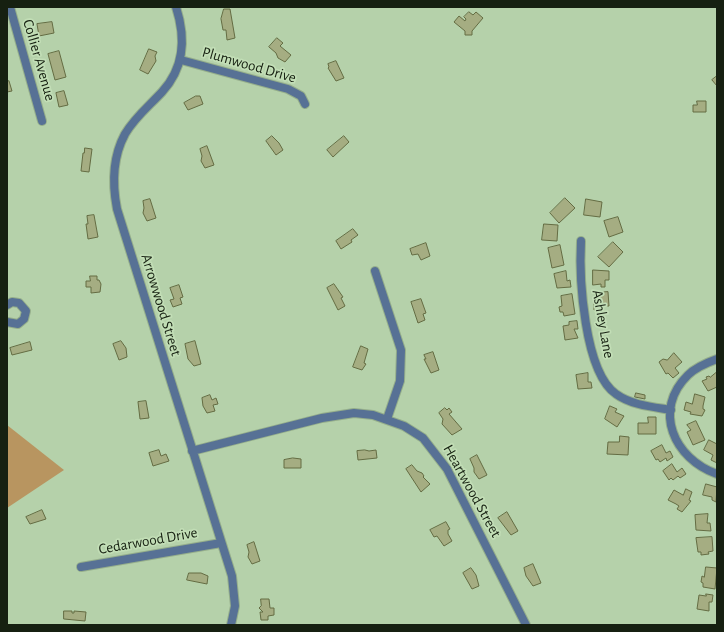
<!DOCTYPE html>
<html>
<head>
<meta charset="utf-8">
<style>
  body { margin:0 }
  #map { position:relative; width:724px; height:632px; overflow:hidden; background:#b5d1aa; font-family:"Alegreya Sans",sans-serif }
  canvas { display:block }
  .frame { position:absolute; inset:0; border:8px solid #162011; pointer-events:none }
</style>
</head>
<body>
<div id="map">
<canvas width="724" height="632"></canvas>
<div class="frame"></div>
</div>
<script>
const c = document.querySelector('canvas').getContext('2d');
c.lineJoin = 'round';
function fill(path, color) { c.fillStyle = color; c.fill(path, 'evenodd'); }
function trace(path, color, width, dash) { c.strokeStyle = color; c.lineWidth = width; c.lineCap = dash ? 'butt' : 'round'; c.setLineDash(dash || []); c.stroke(path); }
function drawText(font, color, halo, rows, align = 'center') {
  c.font = font + ' "Alegreya Sans",sans-serif'; c.lineWidth = 3.5; c.setLineDash([]); c.textBaseline = 'middle'; c.strokeStyle = halo; c.fillStyle = color; for (const [text, x, y, turn = 0] of rows) {
    c.save(); c.translate(x, y); c.rotate((+turn || 0) * Math.PI / 180); c.textAlign = isNaN(turn) ? turn : align; if (halo) c.strokeText(text, 0, 0); c.fillText(text, 0, 0); c.restore();
  }
}
const green = new Path2D(`
  M7,425L64,470L7,508Z`);
const building = new Path2D(`
  M224,9H230L235,38L227,40L226,30H223L221,19Z
  M469,12L473,15L476,12L483,18L472,31V35H465V31L454,22L459,16L465,21L466,19L464,17Z
  M52,22L54,33L39,36L37,24Z
  M277,38L283,43L280,46L291,55L285,62L278,58L276,53L269,47Z
  M149,49L157,52L155,56L156,61L148,74L140,70Z
  M59,51L66,77L55,80L48,54Z
  M336,61L344,78L336,81L328,68L329,67L328,64Z
  M717,76V86L712,80Z
  M9,81L12,91L7,92V82Z
  M64,91L68,105L59,107L56,93Z
  M196,96H200L203,104L188,110L184,103Z
  M697,101H706V112H693V105H697Z
  M272,136L279,143L283,150L276,155L266,141Z
  M344,136L349,142L333,157L327,150Z
  M207,146L214,165L205,168L201,161L202,156L200,149Z
  M85,148L92,149L89,172L81,171L83,153H84Z
  M565,198L575,208L559,223L550,213Z
  M150,199L156,218L147,221L143,213L144,208L143,201Z
  M586,199L602,202L600,217L584,215Z
  M94,215L98,237L88,239L86,224H88L87,216Z
  M618,217L623,232L609,237L604,221Z
  M544,224L558,225L557,241L542,240Z
  M353,229L358,235L351,240L352,242L341,249L336,241Z
  M613,242L623,252L609,267L598,257Z
  M426,243L430,256L421,260L418,254L412,255L410,249Z
  M560,245L564,265L552,268L548,248Z
  M593,270L609,271V280H605V287H601V284L593,285Z
  M566,271L567,281L570,280L571,287L557,288L554,274Z
  M90,276H97V280H99L101,284L100,292L91,293V287H86V281H90Z
  M334,284L343,297L341,298L345,306L338,310L327,288Z
  M179,285L183,297L180,298L182,304L173,307L170,300L174,299L170,288Z
  M608,292L609,306H602V310H594V302H598V299H595V293Z
  M572,294L575,314L564,316L563,312H560L559,307L562,306L561,296Z
  M421,299L426,313L423,314L425,320L418,323L411,302Z
  M577,321L578,329H574L578,338L565,340L563,326L569,325V322Z
  M121,341L126,348L127,357L119,360L113,344Z
  M195,341L201,364L194,366L188,359L185,344Z
  M30,342L32,350L12,355L10,348Z
  M361,346L368,349L364,363L366,364L362,370L353,367Z
  M433,352L439,370L431,373L424,359H426L424,355Z
  M674,353L682,362L675,368L679,373L673,378L668,373L666,374L659,362L663,359L667,360Z
  M717,372V387L708,391L702,381L707,379L706,377L709,376L710,377Z
  M588,373V382H591L592,388L578,389L576,375Z
  M636,393L645,395V399L635,397Z
  M695,394L705,397L703,406V409L705,410L702,416L690,414L691,412L684,410L686,402L692,404Z
  M210,395L212,400L216,398L218,404L213,405L215,411L207,413L203,406L202,398Z
  M146,401L149,418L140,419L138,402Z
  M610,406L617,409L615,412L624,416L617,427L605,419Z
  M445,408L447,410L449,408L452,412L449,414L462,429L452,435L442,424L443,419L439,413Z
  M648,417H656V434H638V423H648Z
  M696,421L705,440L693,445L687,432L691,430L687,425Z
  M620,436L629,437L628,455L607,454L608,442H619Z
  M709,440L717,444V463L711,460L713,455L704,450Z
  M662,445L666,453L670,451L673,457L667,461L666,458L660,462L658,459L656,460L651,451Z
  M159,450L161,456L166,454L169,461L153,466L149,453Z
  M365,450L369,451L376,450L377,458L358,460L357,451Z
  M477,455L487,475L479,479L474,472V468L470,459Z
  M293,458L301,459V468H284V460Z
  M672,464L677,472L682,468L686,474L680,478L678,476L673,480L671,478L669,480L663,471Z
  M412,465L417,471L422,473L424,476L423,477L430,484L421,492L406,469Z
  M706,484L717,487L716,502L712,500V497L703,495Z
  M686,489L692,492L689,500L691,501L682,512L677,509L679,506L676,504L668,500L674,490L683,495Z
  M42,510L46,519L30,524L26,517Z
  M507,512L518,531L511,535L498,518Z
  M708,514L707,523H710L711,531L696,530L695,515Z
  M446,522L450,529L448,530V534L452,541L444,546L437,536L434,537L430,530Z
  M712,537L713,551L708,552L709,554L701,555V552H698L696,538Z
  M254,542L260,561L252,564L248,557L249,552L247,545Z
  M533,564L541,583L533,586L526,576L524,568Z
  M706,567L717,568L715,589L703,587V583L701,582L702,576L704,577Z
  M471,568L476,575L479,586L472,589L463,573Z
  M189,573H201L208,576L207,584L187,580Z
  M706,594L713,595L712,602H709V611L697,609L699,595L706,596Z
  M261,599H269L270,608H274V615L268,616V620H261L260,612H263L259,608L261,606Z
  M64,611H72V613H74V611L86,612L85,621L64,619Z`);
const minor = new Path2D(`
  M10,7L42,121
  M176,7C186,38 185,67 162,92C149,106 135,117 125,134C112,158 112,183 117,209L232,576L235,606L231,625
  M181,60L288,89L301,96L305,104
  M581,241C579,277 584,372 616,394C631,405 653,407 671,410
  M375,271L401,350L400,381L387,419
  M7,305L12,302L19,303L26,311L24,319L18,324L7,322
  M717,359C706,363 696,367 688,375C652,410 674,459 717,474
  M192,451L322,418L354,413L373,415L404,426L423,438L447,469L526,625
  M81,567L221,543`);
const streetNames = [
  ["Collier Avenue",39,60,74],
  ["Plumwood Drive",249,65,16],
  ["Arrowwood Street",161,305,73],
  ["Ashley Lane",603,324,80],
  ["Heartwood Street",472,491,61],
  ["Cedarwood Drive",148,541,-10]
];
fill(green, '#b89560');
fill(building, '#a5ad82');
trace(building, '#646c43', 1);
trace(minor, '#95ae8b', 10);
trace(minor, '#577195', 8);
drawText('15px', '#162011', '#c2deb6', streetNames);
</script>
</body>
</html>
